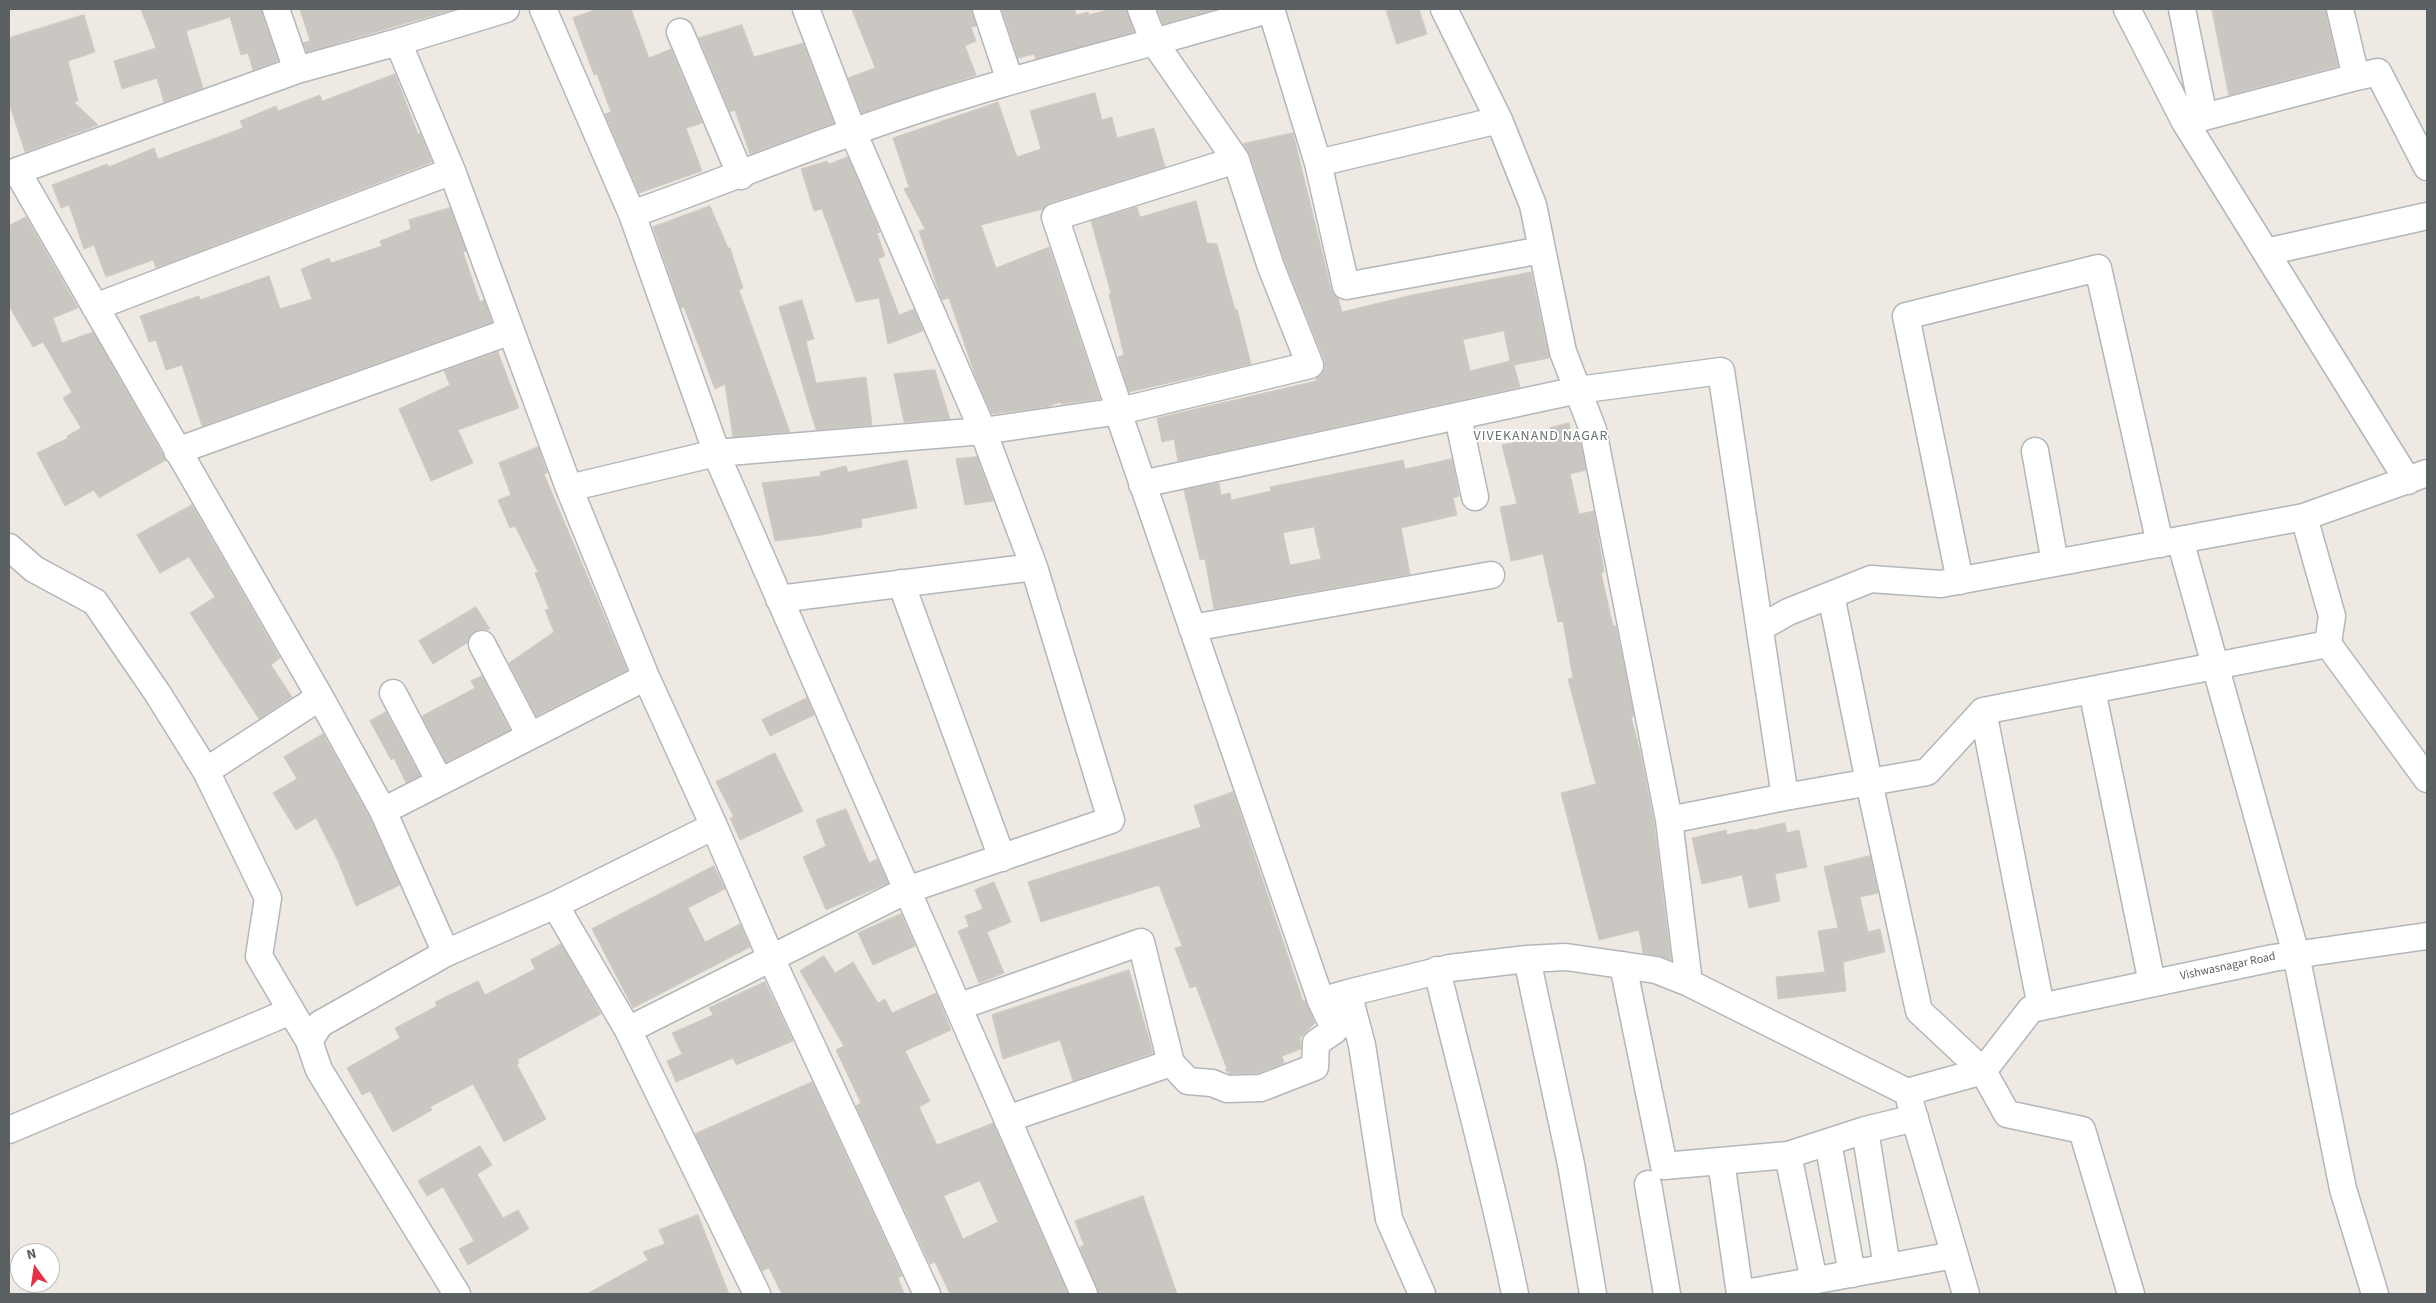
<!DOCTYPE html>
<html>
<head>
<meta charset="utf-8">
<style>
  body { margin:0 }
  #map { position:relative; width:2436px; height:1303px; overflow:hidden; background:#eee9e3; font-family:"Source Sans 3",sans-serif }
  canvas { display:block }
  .frame { position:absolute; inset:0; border:10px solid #5b6063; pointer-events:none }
  .north { position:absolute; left:10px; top:1243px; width:50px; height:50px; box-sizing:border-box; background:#fff; border:1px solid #bdbfc1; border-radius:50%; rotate:346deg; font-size:14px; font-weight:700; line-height:20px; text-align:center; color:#5b6063 }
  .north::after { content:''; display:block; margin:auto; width:18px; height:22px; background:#e63147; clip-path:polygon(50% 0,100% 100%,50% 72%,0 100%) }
</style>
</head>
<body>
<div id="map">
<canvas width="2436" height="1303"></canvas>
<div class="frame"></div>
<div class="north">N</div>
</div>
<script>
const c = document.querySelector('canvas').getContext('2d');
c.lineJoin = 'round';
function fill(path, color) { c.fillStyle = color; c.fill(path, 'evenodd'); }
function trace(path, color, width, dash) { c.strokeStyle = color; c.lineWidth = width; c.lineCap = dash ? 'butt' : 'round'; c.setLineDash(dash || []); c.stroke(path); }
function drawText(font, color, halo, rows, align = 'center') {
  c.font = font + ' "Source Sans 3",sans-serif'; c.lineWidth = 4; c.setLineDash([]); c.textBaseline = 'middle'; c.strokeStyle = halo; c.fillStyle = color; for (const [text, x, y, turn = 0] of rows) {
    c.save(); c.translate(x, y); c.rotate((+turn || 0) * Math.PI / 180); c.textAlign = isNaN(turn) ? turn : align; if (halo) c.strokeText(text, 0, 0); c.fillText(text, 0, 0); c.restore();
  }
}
const building = new Path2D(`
  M141,9H261L278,61L253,70L248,53L241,55L230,17L186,31L203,88L164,102L157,78L122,89L114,61L156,48Z
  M300,9H455L307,52L303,43L310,41Z
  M597,9H631L649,58L671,49L702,123L686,128L702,171L639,193L605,114L611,112L597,74L594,75L573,18Z
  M852,9H971L976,26L971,27L976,41L965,46L976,75L862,113L848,78L875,68Z
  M1002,9H1075L1076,15L1088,12L1089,15L1111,9H1126L1134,32L1036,59L1034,54L1018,58Z
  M1157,9H1217L1163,24Z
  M1386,9H1419L1427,34L1397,44Z
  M2212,9H2325L2338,66L2229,95Z
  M84,15L95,52L68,61L78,101L74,102L98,125L25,152L9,103V38Z
  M742,25L754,57L803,43L834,123L750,154L735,110L730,112L699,38Z
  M395,74L418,134L420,133L432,162L156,268L153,260L106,277L94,245L84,249L69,205L61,208L52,185L107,164L109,167L154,148L158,159L243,128L240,121L276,106L278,111L320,95L322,101Z
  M1095,93L1102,120L1112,117L1117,138L1154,128L1165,167L1050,203L1043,209L981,225L996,268L1049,247L1100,399L1061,404L1060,402L1047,407L992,414L976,378L949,298L942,300L940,295L919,231L925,229L904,189L909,187L893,138L998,102L1017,157L1041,149L1030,111Z
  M1293,133L1331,289L1338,298L1342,312L1412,295L1531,272L1549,358L1514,365L1520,387L1178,461L1174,439L1162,442L1157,418L1316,381V378L1321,375L1325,368L1324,359L1285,262L1250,155L1243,144ZM1504,331L1510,361L1470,371L1463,340Z
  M848,157L880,232L877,233L885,256L878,259L899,315L914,309L923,331L888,344L879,298L856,302L822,209L814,211L801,169L827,161L829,164Z
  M1196,201L1207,243L1217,244L1235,310L1237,309L1251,364L1129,392L1118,357L1124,355L1109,294L1111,293L1091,221L1137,207L1140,217Z
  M710,206L728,248H730L743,288L739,290L790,432L733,437L725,384L715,389L684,307L681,308L653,227Z
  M450,208L466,251L463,252L480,302L484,300L492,322L202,426L182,365L166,370L156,340L149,342L140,316L199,296L200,300L269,276L280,309L312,299L301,269L329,258L331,263L382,246L380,241L411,229L409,220Z
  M26,217L78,308L53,318L62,343L93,332L166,460L99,498L94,490L65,506L37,453L68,438L67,436L81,428L63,398L72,392L43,342L33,347L9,306V226Z
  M802,300L814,339L806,341L816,383L866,377L872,425L816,430L779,307Z
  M498,352L519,408L458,430L473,463L431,481L399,409L450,385L444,371Z
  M935,370L950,419L904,422L894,374Z
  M1569,423L1571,434L1578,432L1579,434L1586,470L1570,474L1579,514L1594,511L1604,572L1601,573L1613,626H1616L1634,716L1631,717L1640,751L1654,822L1671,960L1643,953L1639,930L1599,940L1561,793L1596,784L1568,679L1573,678L1563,621L1558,622L1543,554L1511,561L1500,507L1517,504L1502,445L1551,435L1550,428Z
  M538,447L547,473L544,474L627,670L536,716L509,663L554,632L545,610L549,609L535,573L538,572L515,526L510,528L498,500L511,495L499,463Z
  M977,457L993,501L965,505L956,459Z
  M1452,459L1459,496L1453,498L1457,515L1401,528L1410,574L1214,609L1205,559L1200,560L1184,490L1219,483L1221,495L1230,493L1231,500L1271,491L1270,487L1403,460L1405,469ZM1314,527L1321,559L1290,565L1283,533Z
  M907,460L917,508L861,519L862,527L821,535L775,541L762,483L821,476L820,472L846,466L848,472Z
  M192,505L280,658L271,665L292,697L259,719L190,613L215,597L189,557L160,573L137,535Z
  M476,607L490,629L475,631L470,636L467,643L433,664L419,641Z
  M482,676L510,730L446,762L422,716L475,688L471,681Z
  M807,698L814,715L770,736L762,720Z
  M386,712L420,776L406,783L394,758L391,760L370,721Z
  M323,734L370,818L400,885L356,906L338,861L316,818L296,830L273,793L297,779L284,757Z
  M775,753L803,811L740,840L730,818L734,817L716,782Z
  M1233,792L1303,1001L1305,1000L1315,1023L1300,1038L1301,1049L1282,1056L1284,1063L1258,1073L1230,1074L1225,1070L1227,1069L1196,986L1190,988L1175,948L1182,946L1159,885L1041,922L1028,882L1201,827L1194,806Z
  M846,809L869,863L877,859L888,883L826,910L803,857L826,846L816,820Z
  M1785,823L1787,833L1799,830L1807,867L1775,874L1780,901L1749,908L1742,875L1702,884L1692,838L1726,830L1727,835L1753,829V830Z
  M1870,856L1878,893L1860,897L1868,932L1880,929L1885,952L1843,962L1846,991L1778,999L1776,977L1825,972L1818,931L1838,928L1824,867Z
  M714,866L725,889L688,908L705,942L740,924L750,947L633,1008L592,929Z
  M994,882L1011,922L987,932L1004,973L979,983L958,931L969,927L965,916L983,909L975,890Z
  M901,914L915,946L873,965L858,933Z
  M561,944L601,1014L517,1060L519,1063L517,1065L546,1119L504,1142L473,1084L430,1107L432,1110L393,1132L370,1091L362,1095L347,1068L400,1038L395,1028L437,1006L435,1002L478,981L485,995L535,969L531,960Z
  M824,956L835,973L853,962L878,1003L885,999L892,1013L936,993L951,1030L905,1051L930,1101L919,1107L937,1145L993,1123L1068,1294H950L935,1262L930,1264L856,1106L861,1103L836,1050L844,1046L800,971ZM980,1181L998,1222L963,1239L944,1196Z
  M1129,970L1153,1053L1073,1081L1060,1040L1003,1059L992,1015Z
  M765,982L793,1041L736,1065L733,1058L676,1082L667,1061L682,1054L672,1033L713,1015L709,1008Z
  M812,1082L902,1276L898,1278L904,1294H782L769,1268L762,1271L695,1134Z
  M480,1146L492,1165L477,1174L503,1218L518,1210L529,1229L468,1265L459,1249L474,1241L443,1187L427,1196L418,1181Z
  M1143,1196L1177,1294H1099L1080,1247L1084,1245L1075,1221Z
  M698,1215L729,1294H587L648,1260L643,1252L665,1244L659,1230Z`);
const minor = new Path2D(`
  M276,9L297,70
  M506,9L398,42L452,171L569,488L646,677
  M543,9L632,214L721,465L1084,1294
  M986,9L1010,81
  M1141,9L1154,42L1271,9
  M1271,9L1318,163
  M1444,9L1499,120L1533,205L1563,352L1593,430L1669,820L1689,983
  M2127,9L2185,122L2408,481
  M2182,9L2204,117
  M680,32L741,176
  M2356,77L2378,72L2427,167
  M1499,120L1318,163L1346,286L1542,250
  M2185,122L2356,77L2340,9
  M632,214C706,188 779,158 853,132C951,96 1053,69 1154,42L1236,160L1055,217L1120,411L1119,415L1321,1001L1348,993
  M2266,252L2427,216
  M95,307L452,171
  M1458,417L1475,497
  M177,451L511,331
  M2035,451L2055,563
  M1142,484L1578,390L1721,371L1785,797L1669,820
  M569,488L716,453L983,431L1120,411L1310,365L1271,267L1236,160
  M2304,517L2332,616L2328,644
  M2180,540L2296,954L2343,1189L2375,1294
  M9,547L34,569L95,602L158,694L206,771L268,898L259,956L309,1041
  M1960,581L1906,316L2098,268L2160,544
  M901,583L1002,858
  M1831,595L1869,782L1919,1011L1983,1071L2007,1114L2082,1130L2131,1294
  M779,599L1034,567
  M1192,628L1491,575
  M1760,628L1788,612L1871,579L1941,584L2304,517L2427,473
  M482,644L530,736
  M646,677L714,826L555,905L446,953L383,811Z
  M2092,690L2152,983
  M393,693L440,782
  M206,771L320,697
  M1785,797L1927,772L1983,711
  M383,811L320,697L17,171L297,70L398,42
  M714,826L771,958L927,1294
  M555,905L628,1030L907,890L1111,820L1034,567L983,431L853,132L806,9
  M446,953L320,1024L309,1041L319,1070L457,1294
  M1527,959L1571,1164L1593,1294
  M1623,965L1664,1166L1788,1155L1865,1130L1915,1118
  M1437,970C1463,1078 1493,1185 1515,1294
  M958,1007L1141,942L1171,1063L1188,1081L1212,1083L1227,1089L1261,1088L1315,1067L1316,1043L1335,1030L1321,1001
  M2041,1007L1983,711L2328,644L2427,779
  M628,1030L757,1294
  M1910,1102L1966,1294
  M1007,1119L1171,1063
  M9,1130L291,1011
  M1865,1130L1887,1267
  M1828,1142L1852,1274
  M1788,1155L1814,1281
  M1721,1161L1740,1294
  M1648,1184L1667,1294
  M1422,1294L1389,1219L1362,1045L1348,993L1450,968L1527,959L1566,957L1656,970L1689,983L1907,1092L1983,1071L2031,1009L2273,958L2427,936
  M1740,1294L1954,1255`);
const streetNames = [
  ["Vishwasnagar Road",2228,967,-12]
];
const neighbourhoodNames = [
  ["VIVEKANAND NAGAR",1541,437]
];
fill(building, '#cac6c2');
trace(building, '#d2c9c1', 1);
trace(minor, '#b3b7ba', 29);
trace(minor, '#fff', 26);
drawText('12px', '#5b6063', '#fff', streetNames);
c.letterSpacing = '1px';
drawText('14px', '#6c7375', '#fff', neighbourhoodNames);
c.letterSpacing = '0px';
</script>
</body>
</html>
